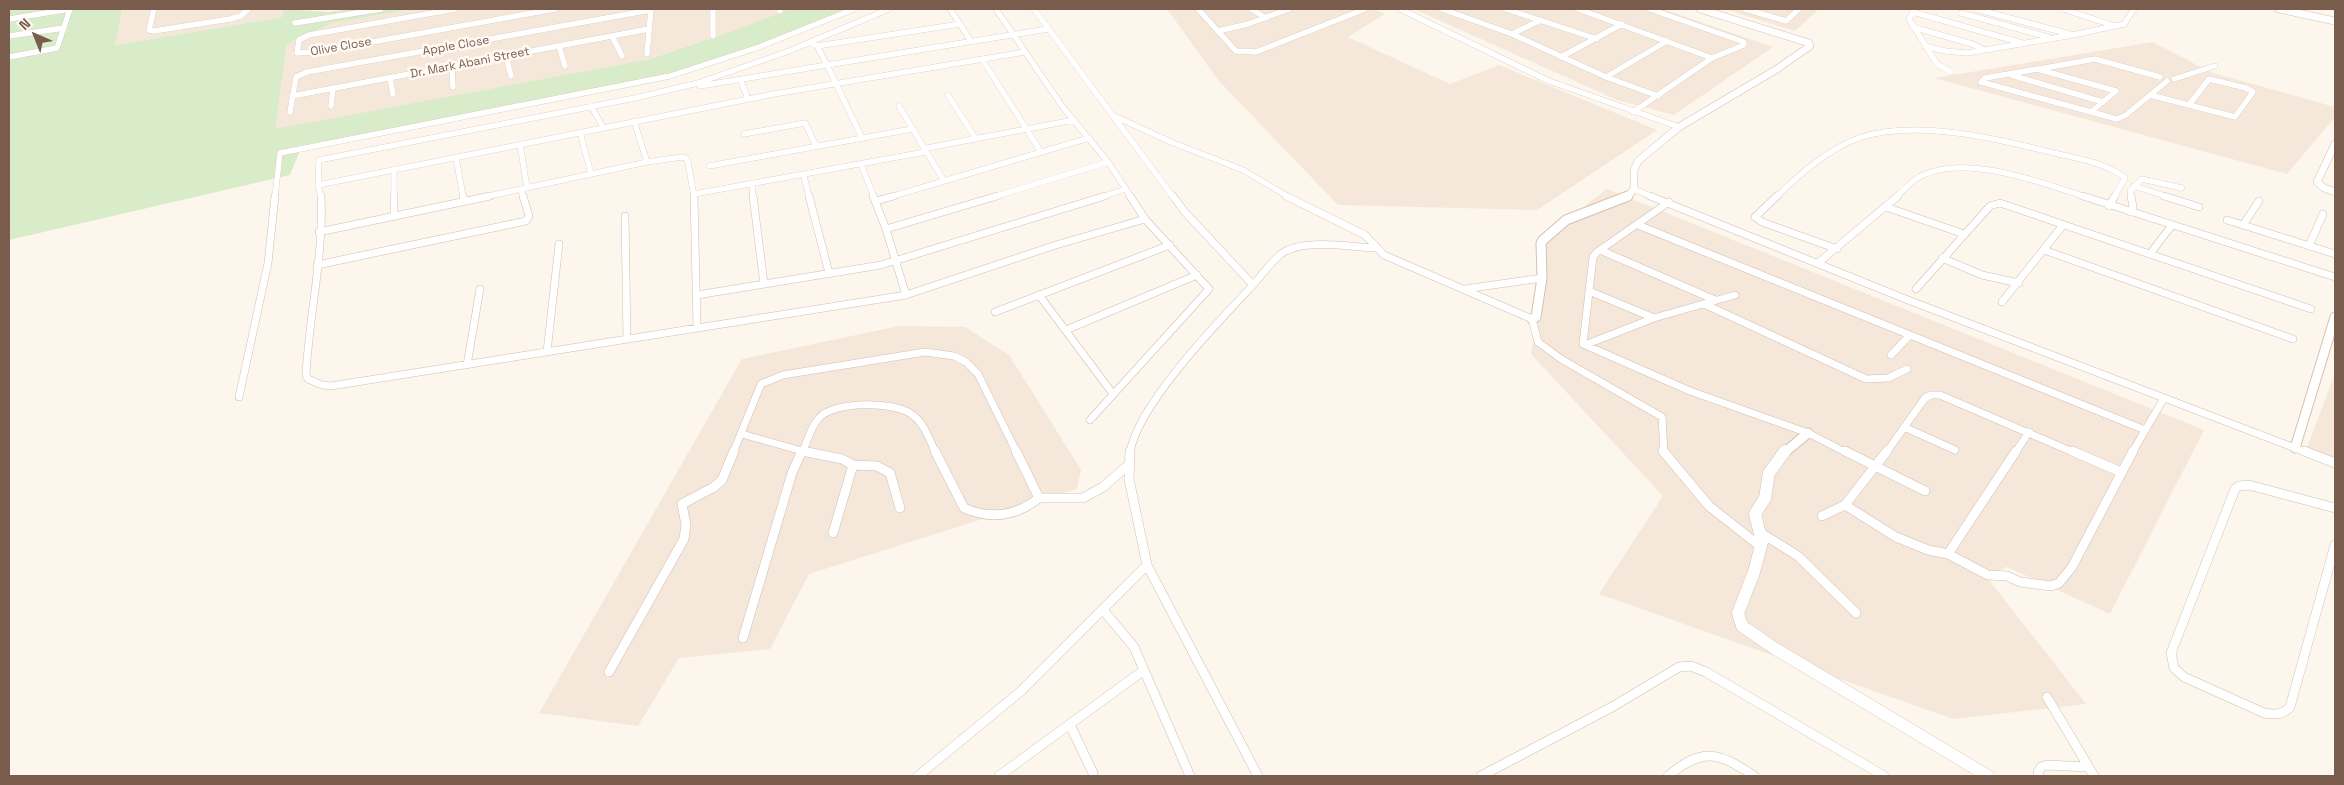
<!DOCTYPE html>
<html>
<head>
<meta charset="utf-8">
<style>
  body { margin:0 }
  #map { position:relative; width:2344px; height:785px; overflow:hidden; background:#fdf6ec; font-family:"Space Grotesk",sans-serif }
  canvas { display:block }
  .frame { position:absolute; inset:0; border:10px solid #7a5c4d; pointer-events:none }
  .north { position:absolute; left:10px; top:10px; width:50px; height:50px; -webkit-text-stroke:4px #fffaf3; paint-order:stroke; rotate:316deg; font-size:14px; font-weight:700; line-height:20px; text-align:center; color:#7a5c4d }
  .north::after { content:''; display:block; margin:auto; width:18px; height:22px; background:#7a5c4d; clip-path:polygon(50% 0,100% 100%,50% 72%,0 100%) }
</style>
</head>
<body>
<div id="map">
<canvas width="2344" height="785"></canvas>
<div class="frame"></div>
<div class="north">N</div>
</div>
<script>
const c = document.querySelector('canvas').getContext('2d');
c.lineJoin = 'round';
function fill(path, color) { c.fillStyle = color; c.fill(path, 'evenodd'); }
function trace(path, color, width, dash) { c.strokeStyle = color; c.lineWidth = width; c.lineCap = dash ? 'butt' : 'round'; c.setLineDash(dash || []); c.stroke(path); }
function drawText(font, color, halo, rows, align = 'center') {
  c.font = font + ' "Space Grotesk",sans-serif'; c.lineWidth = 5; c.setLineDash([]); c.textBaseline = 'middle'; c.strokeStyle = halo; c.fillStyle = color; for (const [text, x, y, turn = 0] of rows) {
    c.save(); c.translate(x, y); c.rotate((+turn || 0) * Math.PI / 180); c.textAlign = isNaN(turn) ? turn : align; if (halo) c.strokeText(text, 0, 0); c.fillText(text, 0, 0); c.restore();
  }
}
const residential = new Path2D(`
  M122,9H283L282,17L114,45Z
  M413,9H789L738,29L650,59L274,130L287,44L333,23Z
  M1167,9H1373L1385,14L1348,37L1450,84L1499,65L1657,130L1537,210L1338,205L1218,80Z
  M1414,9H1663L1773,47L1674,115L1617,100Z
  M1724,9H1819L1795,31Z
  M2153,42L2210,72L2335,107V117L2287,174L1934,78Z
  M1607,189L2204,430L2110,614L2007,567L1986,576L2086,704L1953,719L1599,594L1663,496L1531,354L1548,234Z
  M899,326L965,327L1009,355L1081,470L1077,489L809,574L770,649L679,658L638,726L539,713L742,359Z
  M2335,373V458L2307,448Z`);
const green = new Path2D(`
  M9,9H122L115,45L282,17L283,9L329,12L350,9H413L333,23L287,44L275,129L650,59L738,29L789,9H859L755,51L662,81L300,150L290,175L9,240Z`);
const streetFar2 = new Path2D(`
  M154,9L149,30L154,31L230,19L241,16L248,9
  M455,9L309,35L299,40L297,53L317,52L555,9
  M713,9V36
  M779,9L780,11
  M950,9L971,41
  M996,9L1062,106L1108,162L1131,197
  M1034,9L1173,197
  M1198,9L1236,51L1256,52L1365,9
  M1251,9L1266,18
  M1400,9L1549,81L1679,127
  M1442,9L1512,34L1606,77L1658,96
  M1506,9L1597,39
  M1578,9L1712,58L1633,112
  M1650,9L1744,42V45L1712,58
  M1745,9L1786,21L1799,9
  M1915,9L1909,19L1937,64L1951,72
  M2063,9L2115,26
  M1913,12L2022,43
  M1961,13L2048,37
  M9,19L70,9
  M295,23L381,9
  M1913,27L1972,44L1985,50
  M1218,31L1248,24L1289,9
  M1512,34L1541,20
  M2073,35L2124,24L2134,9
  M9,36L64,28
  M612,36L622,56
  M559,46L565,66
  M817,46L960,24
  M1925,46L1945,51L1967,53L2073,35L1976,9
  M647,54L651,9
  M506,56L511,76
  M9,57L57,48L70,9
  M1561,57L1622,24
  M982,59L1041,152
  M452,66L453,87
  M2039,69L2095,59L2160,77
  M2011,75L2103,102
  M1606,77L1667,41
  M390,78L393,94
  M740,79L748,99
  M2174,79L2215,66
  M2209,79L2246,88L2253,92L2235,117L2189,105Z
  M1981,82L2091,112L2116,91
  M1981,82L1985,78L2037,69L2116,91
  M700,86L827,65L817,46L810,42
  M948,95L976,139
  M2150,95L2189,105
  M292,96L649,29
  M331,106L333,89
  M591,106L603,127
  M899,106L944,181
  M290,112L296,77L307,72L651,10
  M2091,112L2117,119L2126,115L2167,81
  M1114,116L1171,142L1243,170L1289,197
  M634,121L647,162
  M580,132L591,174
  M744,134L805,123L816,146
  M862,138L827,65L1048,29
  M520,144L527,188
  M456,157L463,197
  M861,164L874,197
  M709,166L912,129
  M394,169V197
  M804,176L809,197
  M318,185L319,160L635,98L698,83L789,51L889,9
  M752,185L753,197
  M2134,186L2168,197
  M521,189L523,197
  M1634,189L1653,197
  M694,194L925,152L927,148L1074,120
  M275,197L280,153L670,76L759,47L854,9
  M321,197L318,185L774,94L1025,52
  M484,197L647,162L682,157L686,158L688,162L694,197
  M890,197L1089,138
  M993,197L1108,162
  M1101,197L1126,189
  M1776,197C1800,174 1828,149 1859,138C1916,118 2002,140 2058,154C2080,159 2106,163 2125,178L2114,197
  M1896,197C1904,190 1913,179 1923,175C1967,154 2043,183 2086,197
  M2131,197L2130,191L2142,179L2182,188`);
const streetFar1 = new Path2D(`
  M321,196C324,255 309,315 306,375L308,379L322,385L331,386L906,295L1056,245L1145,219
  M394,196V216
  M463,196L464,201
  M694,196L697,327
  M753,196L764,284
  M809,196L829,273
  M873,196L886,229L906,295
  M1286,196L1365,235L1384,255L1532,319L1538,342L1561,359L1662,417L1664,453
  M1650,196L1908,300L2308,453
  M1777,196L1755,217L1762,222L1837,249
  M2083,196L2335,277
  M2164,196L2199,207
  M876,201L894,196
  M1669,202L1597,252L1593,257L1583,344L1690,391L1808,433L1847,453
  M2109,206L2115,196
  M1886,207L1964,234
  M2130,212L2133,207L2131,196
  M625,216L627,339
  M2227,220L2335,254
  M1638,225L2145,430
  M2243,225L2259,201
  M886,229L997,196
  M319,232L490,196
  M2309,246L2323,214
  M1600,250L1715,300
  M2044,250L2293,339
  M2150,254L2172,225
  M1942,258L1982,275L2019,283
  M1818,263L1898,196
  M317,265L526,221L529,216L523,196
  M1253,285C1262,275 1271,262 1281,254C1302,238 1351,247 1376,248
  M1465,289L1542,278
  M1916,289L1990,206L2000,203L2311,309
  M1589,291L1654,318
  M697,295L881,265L1105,196
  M1039,295L1113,394
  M2002,302L2063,225
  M1704,304L1866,379L1888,378L1907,369
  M995,312L1170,245
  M1066,330L1197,275
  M1585,345L1654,318L1735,295
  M547,352L559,244
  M1891,355L1910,335
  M467,365L480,289
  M239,397L268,263L275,196
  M1090,420L1209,289L1145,219L1130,196
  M1904,427L1955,450
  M742,434L809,453
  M733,453L761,384L783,375L925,352L954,356L966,362L978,374L1017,453
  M802,453C807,442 811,426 819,418C834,401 893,401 911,414C924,422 929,439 936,453
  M1130,453C1137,405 1219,321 1253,285L1184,211L1173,196
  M1886,453L1925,398L1931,395H1940L2075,453
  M2015,453L2029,432
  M2132,453L2164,398`);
const street = new Path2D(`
  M802,451L842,459L853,465L833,533
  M935,451L964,508C991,520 1016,516 1039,498
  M1016,451L1039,498H1083L1103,487L1127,466
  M1130,451L1129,479L1147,565L1258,776
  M1663,451L1709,506L1761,547
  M1845,451L1925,491
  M2072,451L2121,472
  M2304,451L2335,463
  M853,465L877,466L890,473L900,508
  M1845,505L1896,537L1928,550L1948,554L1988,575L2007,576L2020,582L2051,586L2059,583L2072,567L2133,451
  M2335,508L2249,485L2239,486L2235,489L2171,653L2174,668L2184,677L2264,713C2275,715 2282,715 2290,707L2335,545
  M1822,516L1845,505L1887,451
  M1761,533L1798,556L1856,613
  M1948,554L2016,451
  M1103,610L1134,647L1190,776
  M743,638L792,473L802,451
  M609,672L684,539L686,525L682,504L714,487L722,480L734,451
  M2047,697L2094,776
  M1070,725L1093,773
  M918,776L1021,691L1147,565
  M999,776L1144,670
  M1481,776L1612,707L1679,667L1691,666L1706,672L1884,776
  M1668,776C1703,747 1718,752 1754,776
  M2039,776L2038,772L2041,767L2047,765L2087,767`);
const secondaryFar2 = new Path2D(`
  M2279,9L2335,21
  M2335,144L2317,182L2324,188L2335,192
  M1627,197L1634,189V170L1638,161L1679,127L1777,69L1810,46L1809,43L1700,9`);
const secondaryFar1 = new Path2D(`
  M1532,319L1536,317L1542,278L1541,243L1543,240L1566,220L1628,196
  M2295,448L2335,317
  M1784,453L1808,433`);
const secondary = new Path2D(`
  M1785,451L1769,473L1765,498L1755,514L1762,542L1754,572L1738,613L1742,626L1774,648L1988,776`);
const farStreetnames = [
  ["Apple Close",456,46,-10],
  ["Olive Close",341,47,-10],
  ["Dr. Mark Abani Street",470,63,-11]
];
fill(residential, '#f5e8da');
fill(green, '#d8ecc9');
trace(streetFar2, '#d1beb0', 6);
trace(streetFar1, '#d1beb0', 8);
trace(street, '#d1beb0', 10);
trace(secondaryFar2, '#d6c0b0', 8);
trace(secondaryFar1, '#d6c0b0', 11);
trace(secondary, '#d6c0b0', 13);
trace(streetFar2, '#fff', 5.5);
trace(streetFar1, '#fff', 7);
trace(street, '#fff', 9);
trace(secondaryFar2, '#fff', 7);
trace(secondaryFar1, '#fff', 9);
trace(secondary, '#fff', 12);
drawText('12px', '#7a5c4d', '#fffaf3', farStreetnames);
</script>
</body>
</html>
